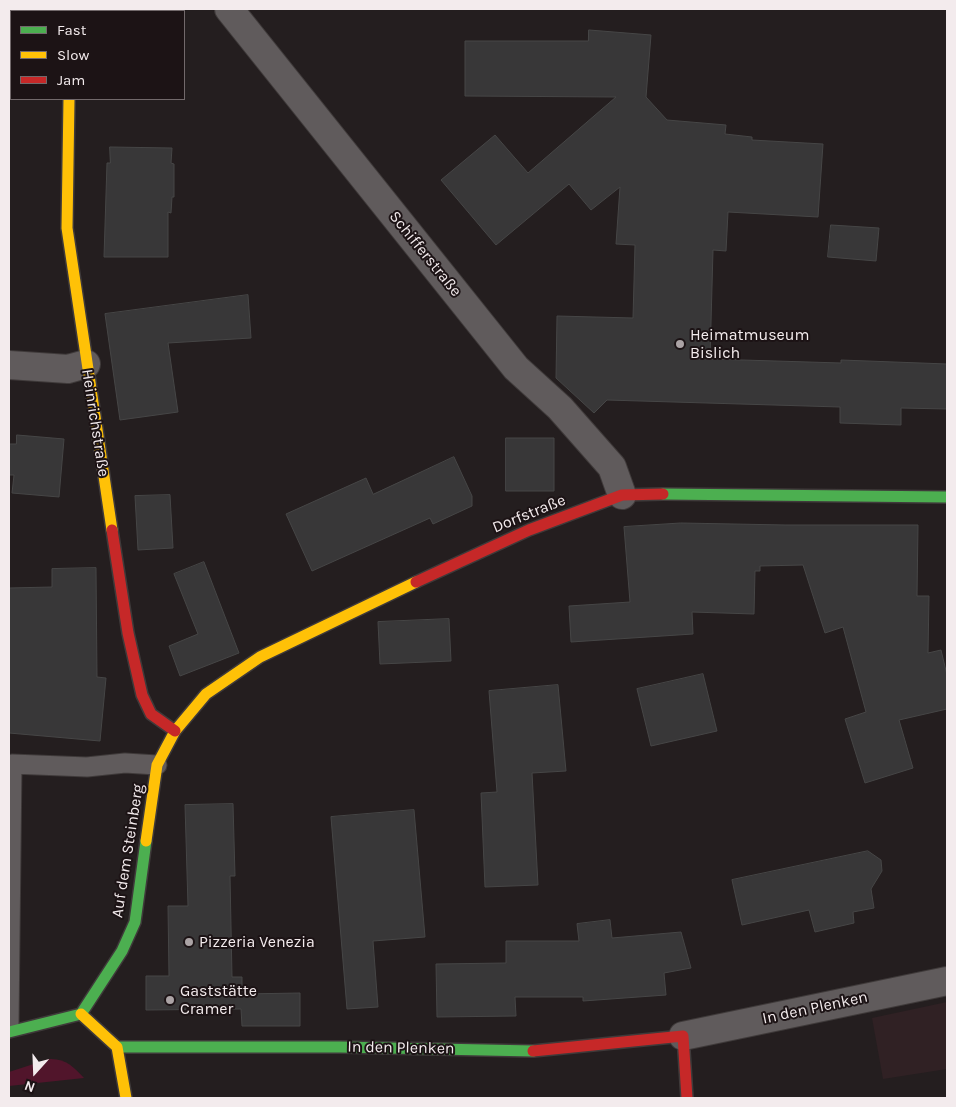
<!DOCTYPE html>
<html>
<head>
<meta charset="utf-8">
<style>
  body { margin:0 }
  #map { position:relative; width:956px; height:1107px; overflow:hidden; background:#241e1f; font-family:Karla,sans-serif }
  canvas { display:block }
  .frame { position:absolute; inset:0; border:10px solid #f3ebed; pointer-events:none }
  .legend { position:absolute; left:10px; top:10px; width:175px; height:90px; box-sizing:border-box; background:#1c1315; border:1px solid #72696b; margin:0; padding:6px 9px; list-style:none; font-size:15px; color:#f3ebed }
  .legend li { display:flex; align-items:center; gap:10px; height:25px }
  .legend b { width:25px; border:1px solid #72696b }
  .north { position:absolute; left:10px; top:1047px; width:50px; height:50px; -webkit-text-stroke:4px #1c1315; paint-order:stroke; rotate:200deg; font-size:14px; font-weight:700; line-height:20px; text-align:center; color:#f3ebed }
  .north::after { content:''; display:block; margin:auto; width:18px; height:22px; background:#f3ebed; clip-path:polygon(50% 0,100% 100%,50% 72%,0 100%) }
</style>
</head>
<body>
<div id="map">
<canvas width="956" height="1107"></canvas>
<div class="frame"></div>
<ul class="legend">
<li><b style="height:6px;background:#4caf50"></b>Fast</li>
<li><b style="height:6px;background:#ffc107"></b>Slow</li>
<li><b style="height:6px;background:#c62828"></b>Jam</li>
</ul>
<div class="north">N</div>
</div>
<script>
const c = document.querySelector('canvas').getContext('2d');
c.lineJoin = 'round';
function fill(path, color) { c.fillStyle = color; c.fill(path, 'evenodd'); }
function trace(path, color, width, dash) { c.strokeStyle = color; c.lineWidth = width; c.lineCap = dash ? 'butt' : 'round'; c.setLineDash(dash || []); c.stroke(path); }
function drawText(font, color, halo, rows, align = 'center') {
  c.font = font + ' Karla,sans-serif'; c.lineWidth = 4; c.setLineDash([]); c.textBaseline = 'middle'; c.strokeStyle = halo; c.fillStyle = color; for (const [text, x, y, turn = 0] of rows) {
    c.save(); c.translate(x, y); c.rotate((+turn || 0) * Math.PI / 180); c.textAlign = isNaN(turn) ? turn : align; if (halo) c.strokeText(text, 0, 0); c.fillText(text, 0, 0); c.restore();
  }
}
const built = new Path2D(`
  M947,1002V1069L883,1079L872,1018Z`);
const green = new Path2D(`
  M49,1059C65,1058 74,1067 84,1078L9,1086V1072Z`);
const building = new Path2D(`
  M589,30L651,35L646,97L667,120L726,125L725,134L752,137V140L823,144L818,217L728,212L726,251L713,250L710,359L841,363V360L947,364V409L901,408V425L840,423V407L607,400L594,413L556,378L557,316L633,318L635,245L616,244L620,187L591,210L569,184L496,245L441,180L495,135L528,173L616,97L465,96V41H588Z
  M110,147L172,148L171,163L174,164V197H172L171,213L168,212V257H104L107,163H110Z
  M831,225L879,228L876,261L828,257Z
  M248,295L251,338L168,343L178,412L120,420L105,314Z
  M17,435L64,439L59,497L12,493L14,475H9V444H16Z
  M506,438H554V491H506Z
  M454,457L472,496V506L433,524L430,518L312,571L286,514L366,478L373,494Z
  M170,495L173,548L138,550L135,496Z
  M681,523L786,525H918L917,596H929L928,653L941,650L947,675V709L899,720L913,768L865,783L845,719L866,712L843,627L825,633L803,565L760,566V571H755L754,614L692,612L693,634L571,642L569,606L630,602L624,527Z
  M204,562L239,653L180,676L169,646L198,634L174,574Z
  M96,568L97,677L106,678L100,741L9,733V588L52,587V569Z
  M449,619L451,661L380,664L378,622Z
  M703,674L717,731L651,746L637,689Z
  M558,685L566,771L532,773L538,885L485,887L481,793L497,792L489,691Z
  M233,804L235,876H230L232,977H242V994L300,993V1026H242L241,1009L146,1010V976H169L168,906H188L185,805Z
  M414,810L425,937L373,941L378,1007L347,1009L331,817Z
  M868,851L881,860L882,871L871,889L874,908L853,912L854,923L815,932L809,910L742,925L732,880Z
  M610,920L612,938L681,932L691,968L664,973L666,995L583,1001V997H515L516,1016L437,1017L436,964L506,963V941H579L577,924Z`);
const lane = new Path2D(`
  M9,1024L12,764L87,767L125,763L157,765`);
const street = new Path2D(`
  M229,9L516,368L560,408L612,467L622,495
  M71,11V9
  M9,365L68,369L86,364
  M683,1036L947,981`);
const fast = new Path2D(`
  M663,494L947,497
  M9,1032L81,1014L122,951L135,922L146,841
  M117,1047H340L533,1051`);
const slow = new Path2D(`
  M69,99L67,228L112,530
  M146,841L157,765L175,731L206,694L260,657L416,582
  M81,1014L117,1047L126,1098`);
const jam = new Path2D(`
  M112,530L128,633L142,695L151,714L175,731
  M416,582L529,530L622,495L663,494
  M533,1051L683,1036L687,1098`);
const markers = [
  [680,344,5,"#aba3a5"],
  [189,942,5,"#aba3a5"],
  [170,1000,5,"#aba3a5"]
];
const streetNames = [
  ["Schifferstraße",425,254,51],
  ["Heinrichstraße",95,423,81],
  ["Dorfstraße",529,514,-22],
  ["Auf dem Steinberg",128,851,-81],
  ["In den Plenken",815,1008,-12],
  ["In den Plenken",401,1048,1]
];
const poiNames = [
  ["Heimatmuseum",690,335],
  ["Bislich",690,353],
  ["Pizzeria Venezia",199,942],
  ["Gaststätte",180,991],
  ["Cramer",180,1009]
];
fill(built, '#302124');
fill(green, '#51152b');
fill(building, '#383738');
trace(building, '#464646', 1);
trace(lane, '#3f3a3a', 21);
trace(street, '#3f3a3a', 30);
trace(fast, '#3f3a3a', 14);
trace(slow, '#3f3a3a', 14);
trace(jam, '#3f3a3a', 14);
trace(lane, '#605b5c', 19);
trace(street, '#605b5c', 28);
trace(fast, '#4caf50', 11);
trace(slow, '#ffc107', 11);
trace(jam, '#c62828', 11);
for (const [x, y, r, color] of markers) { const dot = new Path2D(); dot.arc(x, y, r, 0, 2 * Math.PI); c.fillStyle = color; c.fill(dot); trace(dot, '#1c1315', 2); }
drawText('16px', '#f3ebed', '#1c1315', streetNames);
drawText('16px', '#f3ebed', '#1c1315', poiNames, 'left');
</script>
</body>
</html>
